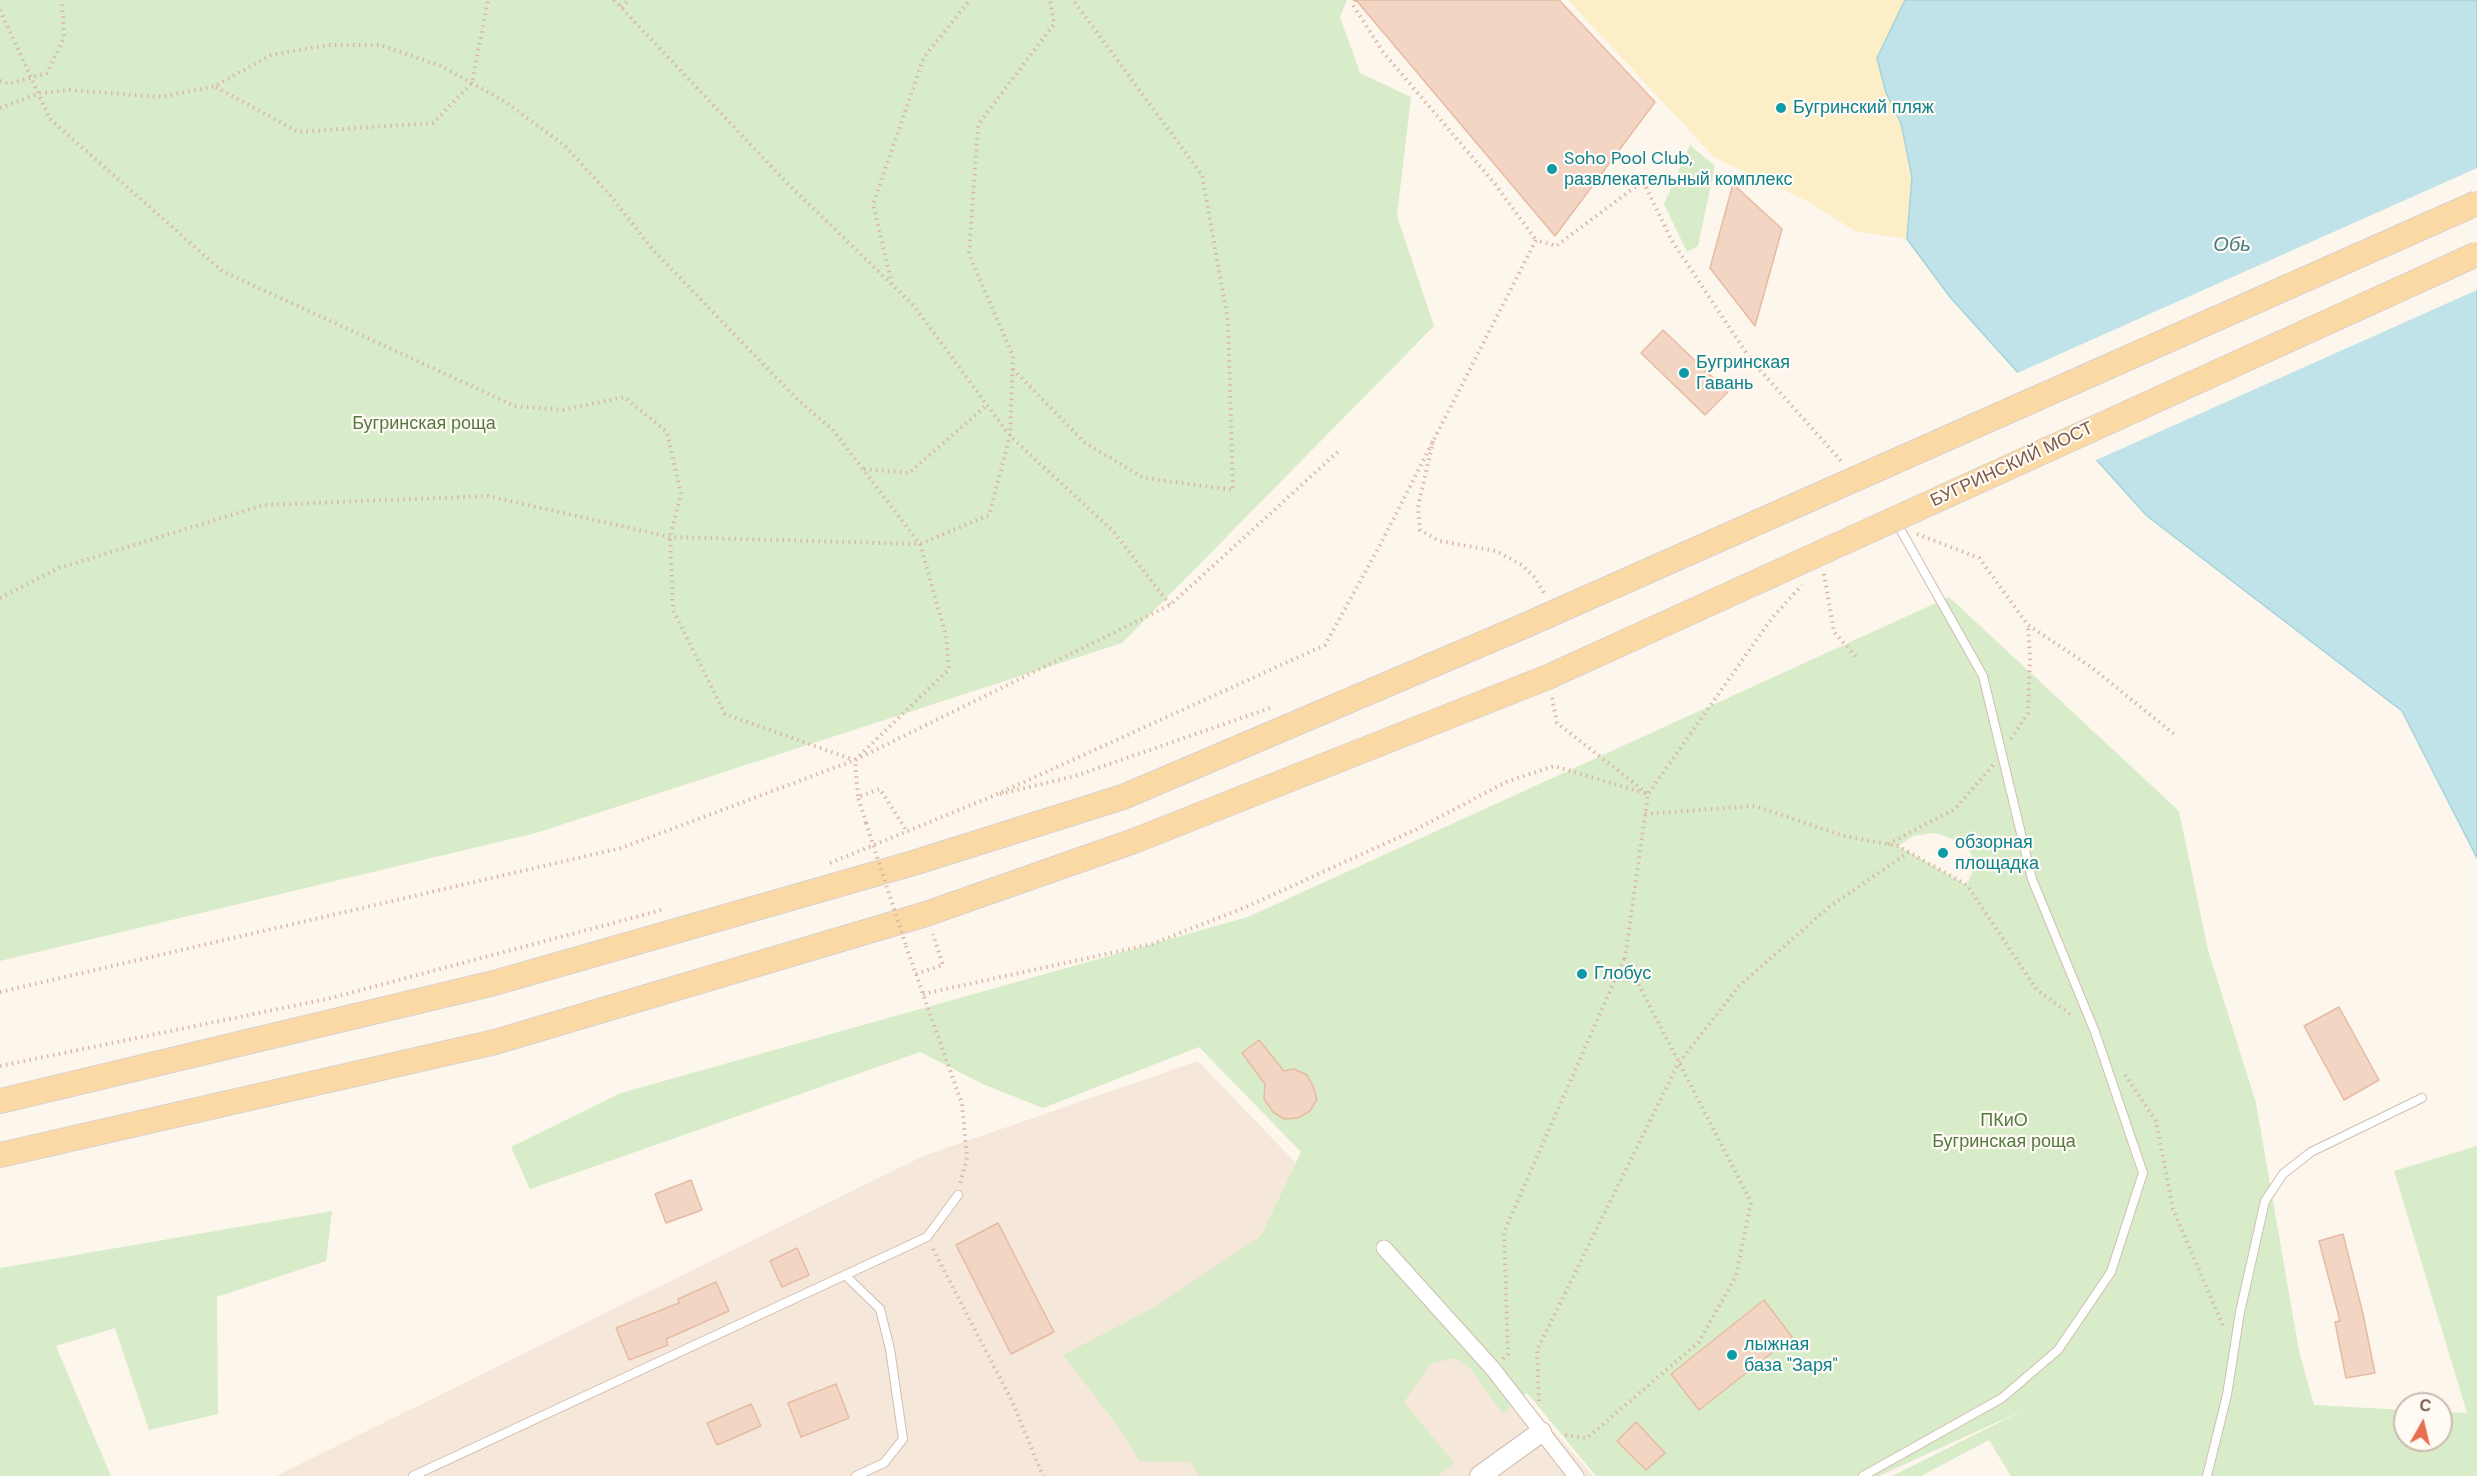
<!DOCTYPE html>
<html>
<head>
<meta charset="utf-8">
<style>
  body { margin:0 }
  #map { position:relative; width:2477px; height:1476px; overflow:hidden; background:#fdf6ec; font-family:"DM Sans",sans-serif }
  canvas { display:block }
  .north { position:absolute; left:2393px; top:1392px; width:60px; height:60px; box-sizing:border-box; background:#fffaf3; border:2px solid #cabbb1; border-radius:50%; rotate:8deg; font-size:16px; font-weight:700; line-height:24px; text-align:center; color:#7a5c4d }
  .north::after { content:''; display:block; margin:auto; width:21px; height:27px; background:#e76f51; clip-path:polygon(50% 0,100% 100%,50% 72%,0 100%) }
</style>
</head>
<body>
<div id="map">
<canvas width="2477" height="1476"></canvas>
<div class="north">С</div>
</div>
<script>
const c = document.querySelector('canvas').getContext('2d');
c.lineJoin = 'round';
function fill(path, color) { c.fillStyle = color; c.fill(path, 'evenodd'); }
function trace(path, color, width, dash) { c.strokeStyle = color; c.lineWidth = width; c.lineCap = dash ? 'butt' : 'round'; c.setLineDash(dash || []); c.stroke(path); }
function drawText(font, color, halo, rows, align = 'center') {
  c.font = font + ' "DM Sans",sans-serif'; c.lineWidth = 4.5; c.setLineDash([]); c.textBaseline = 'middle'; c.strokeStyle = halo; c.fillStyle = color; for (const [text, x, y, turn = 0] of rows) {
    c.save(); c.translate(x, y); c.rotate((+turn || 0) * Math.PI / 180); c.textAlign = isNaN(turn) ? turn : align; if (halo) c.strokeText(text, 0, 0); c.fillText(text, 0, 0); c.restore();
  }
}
const residential = new Path2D(`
  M1198,1061L1561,1439L1593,1476H276L923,1156Z`);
const green = new Path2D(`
  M0,0H1347L1340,17L1360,73L1411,97L1397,216L1434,326L1122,643L536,833L0,961Z
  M1690,145L1715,166L1698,246L1687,252L1664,204Z
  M1949,597L2179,811L2208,950L2256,1103L2299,1351L2314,1405L2405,1410V1440H2441V1412L2467,1413L2394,1171L2477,1146V1476H2011L1989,1440L1921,1476H1892L2028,1408L1879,1476H1596L1527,1393L1503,1414L1469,1367L1454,1358L1430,1364L1404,1402L1454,1463L1437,1476H1200L1190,1462L1139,1461L1121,1430L1063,1355L1155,1307L1261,1236L1301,1152L1199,1047L1043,1108L985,1085L920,1052L530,1189L511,1147L621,1093L1248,917ZM1934,833C1950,837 1975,845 1974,866C1973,872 1969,879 1967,885L1898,846L1913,836Z
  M332,1211L326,1261L217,1297L218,1414L149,1430L115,1328L56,1346L111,1476H0V1268Z`);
const sand = new Path2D(`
  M1568,0H1905L1877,58L1886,93L1901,123L1912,177L1907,239L1855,231L1807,201L1714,157Z`);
const water = new Path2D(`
  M1905,0H2477V858L2402,711L2147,516L1950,297L1907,239L1912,177L1901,123L1886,93L1877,58Z`);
const pier = new Path2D(`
  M2477,168V290L2094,461L2015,374Z`);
const building = new Path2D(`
  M1356,0H1559L1655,102L1555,236Z
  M1733,184L1782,229L1755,326L1710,268Z
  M1663,330L1728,392L1705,415L1641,353Z
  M2339,1007L2379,1080L2344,1100L2304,1026Z
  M1259,1040L1284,1071L1294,1069L1307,1075L1313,1086L1317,1099L1310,1111L1298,1118L1284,1119L1273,1112L1264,1099L1265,1084L1242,1053Z
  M691,1180L702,1210L666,1223L655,1194Z
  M998,1223L1054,1332L1011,1354L956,1245Z
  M2343,1234L2363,1314L2375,1373L2346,1378L2335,1322L2340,1321L2319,1241Z
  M797,1248L809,1275L782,1287L770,1261Z
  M716,1282L729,1311L666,1339L668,1345L629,1360L616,1328L679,1303L678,1299Z
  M1764,1300L1792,1337L1699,1410L1671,1374Z
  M836,1384L849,1418L801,1437L788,1403Z
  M751,1404L761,1426L717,1445L707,1423Z
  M1636,1422L1665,1453L1646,1470L1617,1441Z`);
const path = new Path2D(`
  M614,0L785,181L914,306L1010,436L1113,531L1170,605
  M1355,0L1353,5L1383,52L1495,184L1536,240
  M621,7L629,0
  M0,10L50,119L222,271L515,406L563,410L624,397L667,432L681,494L670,537L673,610L725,714L854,760
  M0,81L9,84L47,73L64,38L62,0
  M216,87L298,132L433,123L472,83L488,0
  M0,108L40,93L70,90L161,97L215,86L271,55L327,45H380L441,66L504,101L564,145L610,195L654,251L798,400L833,430L920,544L946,636L949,669L855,760L858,797
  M892,284L873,204L924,57L970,0
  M1013,369L1084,442L1144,478L1233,490L1228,321L1202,175L1073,0
  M1433,441L1418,507L1420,530L1439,541L1496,551L1522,565L1534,577L1546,596
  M864,469L909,473L987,405
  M1917,534L1979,558L2028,625L2091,667L2174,734
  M1824,574L1834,632L1856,657
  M0,598L59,568L264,505L488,496L670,537L920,544L989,515L1010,436L1013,356L969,254L978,125L1054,24L1050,0
  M1552,698L1557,723L1648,794L1625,958L1751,1202L1736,1276L1699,1342L1587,1438L1565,1435
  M2011,739L2028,713L2030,657L2028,626
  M1000,794L1075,776L1273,707
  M991,797L1325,645L1379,547L1536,240L1556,246L1643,181L1672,241L1751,360L1843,463
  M1645,814L1755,806L1844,836L1898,846L1967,885L2037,990L2073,1016
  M866,823L858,797L880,789L906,830
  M1888,844L1955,809L1993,765
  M830,863L993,796
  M906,946L962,1104L967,1158L960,1184
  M916,974L943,965L933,934
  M0,992L621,848L855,760L1170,605L1341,449
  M923,994L1152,944L1246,907L1417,829L1506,782L1554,766L1648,794L1772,618L1802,585
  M0,1066L327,999L662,910
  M2125,1075L2156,1121L2173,1209L2224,1328
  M933,1249L1012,1401L1043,1476
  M1503,1359L1508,1354L1504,1232L1624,959
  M1539,1401L1537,1350L1678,1064L1739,986L1829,907L1909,852`);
const service = new Path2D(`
  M845,1275L880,1309L890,1349L903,1439L884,1463L856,1476
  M413,1476L927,1237L958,1195
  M1863,1476L2002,1398L2058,1350L2111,1272L2143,1173L2095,1032L2032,879L1983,676L1899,527
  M2207,1476L2227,1395L2240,1312L2265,1201L2283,1174L2311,1152L2422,1098`);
const minor = new Path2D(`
  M1384,1248L1493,1369L1576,1476`);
const tertiary = new Path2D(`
  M1480,1476L1541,1432`);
const primary = new Path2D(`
  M0,1101L494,983L910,864L1123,797L1524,626
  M0,1155L495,1042L926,914L1134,841L1548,677`);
const pathBridge = new Path2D(`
  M866,823L906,946`);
const primaryBridge = new Path2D(`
  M1524,626L2477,203
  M1548,677L2477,254`);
const markers = [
  [1781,108,6,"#0f9aa8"],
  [1552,169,6,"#0f9aa8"],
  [1684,373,6,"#0f9aa8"],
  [1943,853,6,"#0f9aa8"],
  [1582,974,6,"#0f9aa8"],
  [1732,1355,6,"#0f9aa8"]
];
const cultureNames = [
  ["Бугринский пляж",1793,108],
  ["Soho Pool Club,",1564,159],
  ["развлекательный комплекс",1564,180],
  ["Бугринская",1696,363],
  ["Гавань",1696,384],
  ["обзорная",1955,843],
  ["площадка",1955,864],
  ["Глобус",1594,974],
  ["лыжная",1744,1345],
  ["база \"Заря\"",1744,1366]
];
const parkNames = [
  ["Бугринская роща",424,424],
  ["ПКиО",2004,1121],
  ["Бугринская роща",2004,1142]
];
const streetNames = [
  ["БУГРИНСКИЙ МОСТ",2012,465,-25]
];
const waterNames = [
  ["Обь",2232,246]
];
fill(residential, '#f5e8da');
fill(green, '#d8ecc9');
fill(sand, '#fcefc7');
fill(water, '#bfe3e8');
trace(water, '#a5d3da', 1.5);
fill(pier, '#fdf6ec');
fill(building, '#f3d5c3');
trace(building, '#e6bba3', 1.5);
trace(service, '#d1beb0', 10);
trace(minor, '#d1beb0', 17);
trace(tertiary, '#d1beb0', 22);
trace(primary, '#dad1cd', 26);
trace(path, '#d9b8a5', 4, [1.5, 4.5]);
trace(service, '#fff', 8);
trace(minor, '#fff', 15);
trace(tertiary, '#fff', 20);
trace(primary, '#fbd9a5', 24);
trace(primaryBridge, '#dad1cd', 26, []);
trace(pathBridge, '#d9b8a5', 4, [1.5, 4.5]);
trace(primaryBridge, '#fbd9a5', 24);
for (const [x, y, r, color] of markers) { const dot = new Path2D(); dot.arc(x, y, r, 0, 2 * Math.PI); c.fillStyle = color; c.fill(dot); trace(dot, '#fffaf3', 2); }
drawText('18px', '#0d838f', '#fffaf3', cultureNames, 'left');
drawText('18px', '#537a41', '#fffaf3', parkNames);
drawText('18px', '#7a5c4d', '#fffaf3', streetNames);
drawText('italic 20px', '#437c86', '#fffaf3', waterNames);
</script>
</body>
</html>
